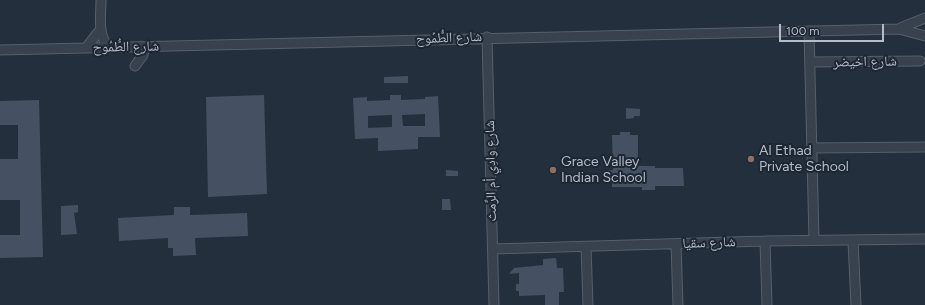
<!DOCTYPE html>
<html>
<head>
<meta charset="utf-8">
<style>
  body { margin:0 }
  #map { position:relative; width:925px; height:305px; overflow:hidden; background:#242f3e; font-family:Figtree,sans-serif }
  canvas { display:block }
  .scale { position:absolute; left:779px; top:24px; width:105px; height:18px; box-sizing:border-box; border:2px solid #b4bcc9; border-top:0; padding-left:5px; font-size:12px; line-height:14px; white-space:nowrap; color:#b4bcc9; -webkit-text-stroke:3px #1d2633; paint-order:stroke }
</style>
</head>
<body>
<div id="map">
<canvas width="925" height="305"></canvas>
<div class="scale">100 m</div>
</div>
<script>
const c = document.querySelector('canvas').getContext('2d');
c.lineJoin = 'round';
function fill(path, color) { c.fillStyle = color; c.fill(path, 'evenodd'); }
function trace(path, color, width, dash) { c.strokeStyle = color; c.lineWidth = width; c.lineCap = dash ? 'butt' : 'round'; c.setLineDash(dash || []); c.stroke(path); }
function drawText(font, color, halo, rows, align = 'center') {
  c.font = font + ' Figtree,"Noto Naskh Arabic",sans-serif'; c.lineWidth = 4; c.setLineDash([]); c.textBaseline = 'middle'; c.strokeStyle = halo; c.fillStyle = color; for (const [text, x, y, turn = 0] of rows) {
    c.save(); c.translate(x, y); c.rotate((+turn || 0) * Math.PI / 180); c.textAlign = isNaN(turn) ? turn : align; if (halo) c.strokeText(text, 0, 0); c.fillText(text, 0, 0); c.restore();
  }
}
const building = new Path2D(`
  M408,76V83H384V77Z
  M264,95L267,194L208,197L206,97Z
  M390,95H401V100L425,99V97L438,96L440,137H418V149L378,151V138L355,139L353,98L367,97V101L390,100ZM425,114V126H403L402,115ZM392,115V127L368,128V116Z
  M39,100L43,257L0,258V235H20V200H0V159H18V125H0V101Z
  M626,108L640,109V116H634V118L626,119Z
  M620,132H630V135H638V166H655V168H683L684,186H655V190H642V187H612V180H609V170H613L612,135H620Z
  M446,170L458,171V176H446Z
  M442,199H450L451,210H442Z
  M78,205V212L74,213L77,234L61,235V206Z
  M174,207H190V215L247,213L248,236L195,238L196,255L173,256V248H168V238L119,241L118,218L174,215Z
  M556,258L557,268H563L564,292H559V305H545V295L519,296V291H516V284H519V273L509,274L514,268L543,265V259Z`);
const minor = new Path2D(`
  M101,0C101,17 97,34 109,48
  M900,28L925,18
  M809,31L814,240
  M487,37L494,305
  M86,48L100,30
  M0,50L899,29L925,36
  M810,62L920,61
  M135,66L143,55L145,47
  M812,148L925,147
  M765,241L767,305
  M853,241L856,305
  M676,244L678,305
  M586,247L588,305
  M493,249L765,241L925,239`);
const markers = [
  [751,159,4,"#8d6e63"],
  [553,170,4,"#8d6e63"]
];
const streetNames = [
  ["شارع الطُّمُوح",449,38,-2],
  ["شارع الطُّمُوح",126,47,-1],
  ["شارع اخيضر",865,62,-1],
  ["شارع وادِي أم الرِّمث",491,171,-91],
  ["شارع سقيا",709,243,-2]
];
const poiNames = [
  ["Al Ethad",759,151],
  ["Private School",759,167],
  ["Grace Valley",561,162],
  ["Indian School",561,178]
];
fill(building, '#455162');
trace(minor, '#565f6c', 11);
trace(minor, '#38414e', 9);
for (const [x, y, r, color] of markers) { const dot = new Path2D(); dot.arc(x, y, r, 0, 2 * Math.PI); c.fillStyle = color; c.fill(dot); trace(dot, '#1d2633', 1.5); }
drawText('14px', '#b4bcc9', '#1d2633', streetNames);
drawText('14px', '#b4bcc9', '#1d2633', poiNames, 'left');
</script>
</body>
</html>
